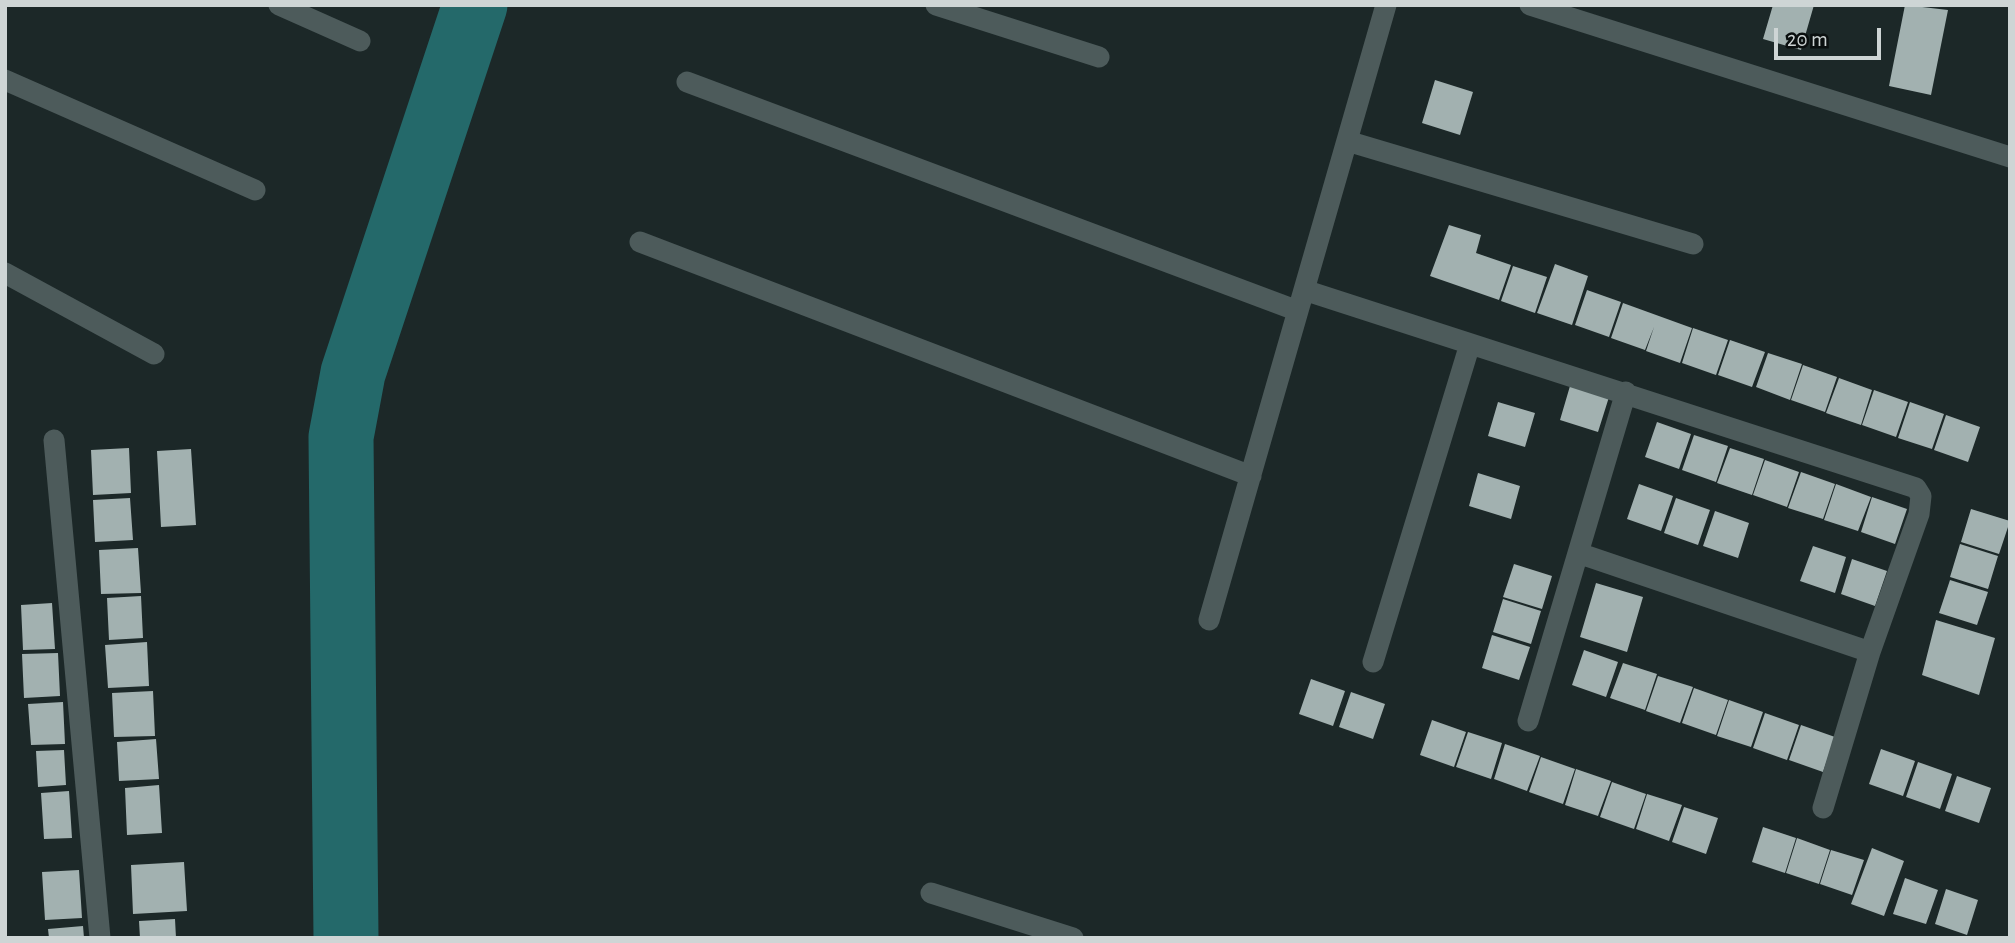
<!DOCTYPE html>
<html>
<head>
<meta charset="utf-8">
<style>
  body { margin:0 }
  #map { position:relative; width:2015px; height:943px; overflow:hidden; background:#1c2828; font-family:"Alegreya Sans",sans-serif }
  canvas { display:block }
  .frame { position:absolute; inset:0; border:7px solid #ced5d5; pointer-events:none }
  .scale { position:absolute; left:1774px; top:28px; width:107px; height:32px; box-sizing:border-box; border:4px solid #ced5d5; border-top:0; padding-left:9px; font-size:21px; line-height:24px; white-space:nowrap; color:#ced5d5; -webkit-text-stroke:5px #0a0f0f; paint-order:stroke }
</style>
</head>
<body>
<div id="map">
<canvas width="2015" height="943"></canvas>
<div class="frame"></div>
<div class="scale">20 m</div>
</div>
<script>
const c = document.querySelector('canvas').getContext('2d');
c.lineJoin = 'round';
function trace(path, color, width, dash) { c.strokeStyle = color; c.lineWidth = width; c.lineCap = dash ? 'butt' : 'round'; c.setLineDash(dash || []); c.stroke(path); }
function fill(path, color) { c.fillStyle = color; c.fill(path, 'evenodd'); }
const river = new Path2D(`
  M346,938L341,437L353,373L475,5`);
const building = new Path2D(`
  M1773,5H1814L1801,50L1763,39Z
  M1905,5L1948,10L1931,95L1889,86Z
  M1435,80L1473,92L1460,135L1422,123Z
  M1449,225L1481,235L1476,253L1511,265L1499,300L1430,276Z
  M1555,264L1588,276L1572,325L1537,313Z
  M1513,266L1547,277L1535,313L1501,301Z
  M1587,290L1621,302L1609,337L1575,325Z
  M1623,303L1692,328L1680,363L1646,351L1654,327L1645,350L1611,338Z
  M1693,328L1728,340L1716,375L1682,363Z
  M1730,340L1765,352L1752,387L1718,375Z
  M1768,353L1802,364L1790,400L1756,387Z
  M1803,365L1837,377L1825,412L1791,400Z
  M1839,378L1872,390L1861,425L1826,413Z
  M1570,386L1609,397L1598,432L1560,420Z
  M1874,390L1908,402L1896,437L1862,425Z
  M1498,402L1535,413L1525,447L1488,436Z
  M1910,402L1944,414L1932,449L1898,438Z
  M1946,415L1980,427L1968,462L1934,450Z
  M1657,422L1691,434L1679,469L1645,457Z
  M1694,435L1728,446L1716,482L1682,470Z
  M129,448L131,493L93,495L91,450Z
  M1730,448L1764,459L1752,495L1717,483Z
  M191,449L196,525L161,527L157,451Z
  M1765,460L1799,472L1787,507L1753,495Z
  M1801,472L1835,484L1823,519L1788,508Z
  M1478,473L1520,486L1511,519L1469,506Z
  M1639,484L1673,496L1661,531L1627,519Z
  M1836,484L1871,497L1858,531L1824,520Z
  M1872,497L1907,509L1895,544L1861,532Z
  M130,498L133,540L95,542L93,500Z
  M1676,498L1710,510L1698,545L1664,533Z
  M1971,509L2010,521L1999,554L1961,542Z
  M1715,511L1749,523L1738,558L1703,546Z
  M1960,544L1998,556L1988,589L1950,577Z
  M1813,546L1846,557L1835,593L1800,581Z
  M138,548L141,593L101,594L99,550Z
  M1852,559L1887,571L1875,606L1841,594Z
  M1514,564L1552,576L1542,609L1503,597Z
  M1950,580L1988,592L1977,625L1939,613Z
  M1596,583L1643,597L1627,652L1580,637Z
  M141,596L143,638L109,640L107,598Z
  M1503,599L1541,611L1531,644L1493,632Z
  M52,603L55,649L23,650L21,605Z
  M1936,620L1995,638L1979,695L1922,675Z
  M1492,635L1530,647L1519,680L1482,668Z
  M147,642L149,686L108,688L105,645Z
  M1584,650L1618,662L1606,697L1572,685Z
  M58,653L60,696L24,698L22,654Z
  M1623,663L1657,674L1645,710L1610,698Z
  M1658,676L1693,687L1680,723L1646,711Z
  M1311,679L1345,691L1333,726L1299,714Z
  M1694,688L1728,700L1716,735L1682,723Z
  M153,691L155,736L114,737L112,693Z
  M1351,692L1385,704L1373,739L1339,727Z
  M1729,700L1763,712L1751,747L1717,736Z
  M63,702L65,744L31,745L28,704Z
  M1765,713L1799,725L1787,760L1753,748Z
  M1432,720L1466,732L1454,767L1420,755Z
  M1801,725L1835,737L1823,772L1789,760Z
  M1468,732L1502,743L1491,779L1456,767Z
  M156,739L159,779L119,781L117,742Z
  M1505,744L1540,756L1527,791L1494,779Z
  M1881,749L1915,761L1903,796L1869,784Z
  M64,750L66,785L38,787L36,751Z
  M1541,757L1575,769L1563,804L1529,792Z
  M1918,762L1952,774L1940,809L1906,797Z
  M1576,769L1611,781L1598,816L1565,805Z
  M1957,776L1991,788L1979,823L1945,811Z
  M1612,782L1646,794L1634,829L1600,817Z
  M159,785L162,833L127,835L125,788Z
  M69,791L72,838L44,839L41,793Z
  M1647,794L1682,805L1669,841L1636,829Z
  M1684,807L1718,818L1706,854L1672,842Z
  M1763,827L1796,838L1785,873L1752,862Z
  M1797,838L1830,850L1819,884L1786,873Z
  M1872,848L1904,861L1884,916L1851,904Z
  M1831,850L1864,860L1852,895L1820,884Z
  M184,862L187,911L133,914L131,865Z
  M79,870L82,918L45,920L42,872Z
  M1905,878L1938,890L1926,924L1893,914Z
  M1946,889L1978,900L1967,935L1935,924Z
  M175,919L176,938H140L139,921Z
  M83,926L84,938H49L48,929Z`);
const minor = new Path2D(`
  M279,5L360,41
  M936,5L1099,57
  M1530,5L2010,157
  M5,80L255,190
  M687,82L1298,311
  M1347,141L1693,244
  M640,242L1251,476
  M5,273L154,354
  M1304,290L1916,488L1921,496L1919,514L1870,652L1823,808
  M54,440L100,938
  M1578,553L1870,652
  M1209,620L1386,5
  M1373,662L1470,344
  M1528,721L1626,392
  M931,893L1073,938`);
trace(river, '#24696a', 65);
fill(building, '#a2b1b0');
trace(minor, '#4d5b5b', 21);
</script>
</body>
</html>
